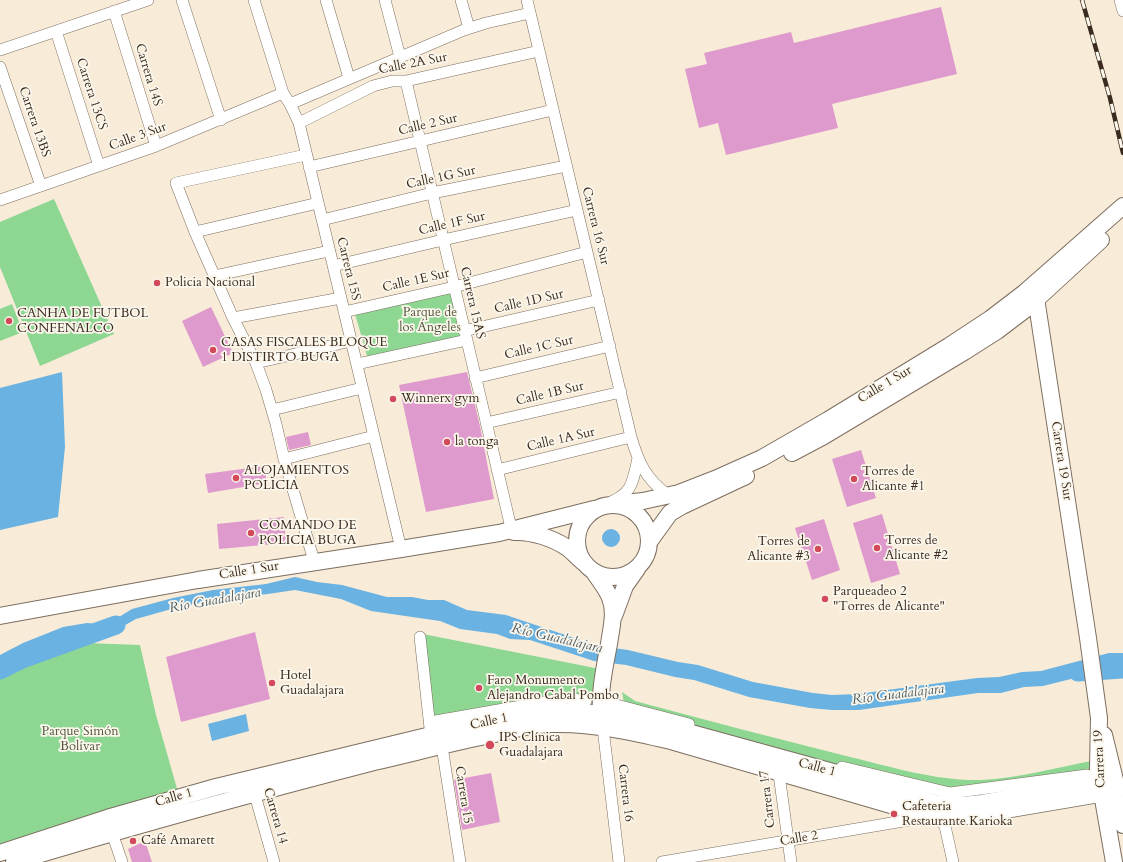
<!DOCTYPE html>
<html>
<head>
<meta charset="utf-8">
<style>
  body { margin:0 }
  canvas { display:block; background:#f8ebd8 }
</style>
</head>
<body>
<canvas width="1123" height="862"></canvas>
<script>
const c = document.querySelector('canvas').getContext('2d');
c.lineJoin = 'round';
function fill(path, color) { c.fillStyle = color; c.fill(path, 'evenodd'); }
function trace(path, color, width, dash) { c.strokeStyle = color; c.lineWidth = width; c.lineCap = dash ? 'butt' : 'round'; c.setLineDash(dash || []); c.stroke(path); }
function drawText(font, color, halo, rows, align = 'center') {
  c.font = font + ' Cardo,serif'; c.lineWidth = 3.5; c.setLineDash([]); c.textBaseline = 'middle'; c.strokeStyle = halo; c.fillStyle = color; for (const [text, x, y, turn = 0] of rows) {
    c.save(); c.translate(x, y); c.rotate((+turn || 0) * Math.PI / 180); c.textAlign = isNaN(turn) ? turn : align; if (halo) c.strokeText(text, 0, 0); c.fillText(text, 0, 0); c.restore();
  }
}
const green = new Path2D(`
  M54,199L114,334L40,366L0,267V222Z
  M453,291L463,337L368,359L355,314Z
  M12,304L23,332L0,341V309Z
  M423,634L600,669L597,690L590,698L433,734Z
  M59,642L140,645L156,715L178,792L0,849V667Z
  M622,692L635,701C706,720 778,739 850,757C892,767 936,781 981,780C1018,778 1055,768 1091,761L1093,776L939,795L625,708Z`);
const water = new Path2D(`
  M62,372L65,447L58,517L0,530V388Z
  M602 538a9 9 0 1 1 18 0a9 9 0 1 1-18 0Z
  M295,577L317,582L342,585L387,597H412L428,600H444L467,610L506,615L598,646L628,650L678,662L698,665L753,682L813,693L832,695L857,694L977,678L999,677L1022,672L1041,671L1109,653H1123V669H1111L1043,686L1024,687L1001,693H978L859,710H832L810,708L749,697L694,680L675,677L626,665L594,661L530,640L510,639L497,634L460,629L440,621L371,611L341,599L295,590L268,594L215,600L175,608L136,619L118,629L97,635L87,633L66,636L0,665V655L23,643L63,627L87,623L97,624L114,620L132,609L173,598L213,590L266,584Z
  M246,714L249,731L212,741L208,724Z`);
const river = new Path2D(`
  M0,670L22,659L116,625
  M1078,672L1123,669`);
const building = new Path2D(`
  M941,7L957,74L832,104L838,128L726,155L718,123L699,128L685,69L707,64L704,53L791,32L794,43Z
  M211,307L233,353L203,367L182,321Z
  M467,372L480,426L494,499L426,512L399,385Z
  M308,432L311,445L289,450L286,437Z
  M861,450L876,498L847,507L832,459Z
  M264,466L267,483L208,493L205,474Z
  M882,514L900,574L871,583L853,523Z
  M284,517L286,543L219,549L217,524Z
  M824,519L840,570L812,580L795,528Z
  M255,632L270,699L181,722L166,657Z
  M491,773L500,822L462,830L454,780Z
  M145,841L152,862H132L128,849Z`);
const street = new Path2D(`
  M182,0L221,120
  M254,0L283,93L290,104L299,123L401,549
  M326,0L349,78
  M385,0L400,57
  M461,0L469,28
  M527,0L631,437C639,464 646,479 668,495L670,498
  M1120,0L1123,11
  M114,11L156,146
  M56,31L99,166
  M0,50L148,0
  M0,67L41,186
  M406,81L512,532
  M290,104L464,30L486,23L530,13
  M299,123L373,86L392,81H406L539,51
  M306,155L176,183L195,232L233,318L256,363L266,390L276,424L284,459L314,561
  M309,167L553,110
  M0,200L156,146L283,93
  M322,220L432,193L566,166
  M195,232L318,203
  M333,266L443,240L577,210
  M214,276L329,251
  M344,312L454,287L587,252
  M233,318L341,298
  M464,331L599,300
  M256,363L351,341
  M357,364L467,340
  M475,378L610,346
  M272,410L362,388
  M486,423L621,392
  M284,459L374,436
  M497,470L631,437
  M604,505C632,494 632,486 638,458
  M420,637L430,728
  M609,703L689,724
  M430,722L567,698L586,701
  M603,728L619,862
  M441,740L460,862
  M778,767L791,862
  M842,767L950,793L1087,775
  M253,788L274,862
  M936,815L945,826L953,862
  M110,827L122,862
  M662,862L927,817`);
const secondary = new Path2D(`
  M1034,285L1088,638L1099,718L1098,769L1100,782L1114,862
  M792,453L824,436L964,352L997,331L1026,309L1101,240
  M614,504L643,501L679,493L715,479L762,458L828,420L949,346L990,319L1024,293L1123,206
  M577 541a36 36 0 1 1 72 0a36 36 0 1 1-72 0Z
  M514,532C531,531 552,538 566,547C572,551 577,557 583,562
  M649,542L670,513L682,506L746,476
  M594,572C599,580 607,589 610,598C616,612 611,629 609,644C604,670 598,697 602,724
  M0,616L198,580L401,549L499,533L594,509
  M614,616L625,586L637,569
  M1104,735L1115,780L1123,825
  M0,853L107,818L216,787L464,727L512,717L554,711L584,712L644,720L844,775L934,803L963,805L982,803L1115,780
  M14,862C133,826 254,793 374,762C413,753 451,743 490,735C511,730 532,724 554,724C593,723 633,732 671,741L915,812L936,815L970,816L1117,791`);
const rail = new Path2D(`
  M1082,0L1110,98L1123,153`);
const markers = [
  [157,283,4,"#d1495b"],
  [9,321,4,"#d1495b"],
  [213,350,4,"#d1495b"],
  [393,399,4,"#d1495b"],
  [447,442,4,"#d1495b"],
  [236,478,4,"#d1495b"],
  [854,479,4,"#d1495b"],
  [251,533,4,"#d1495b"],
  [877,548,4,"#d1495b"],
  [818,549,4,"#d1495b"],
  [825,599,4,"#d1495b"],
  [272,683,4,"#d1495b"],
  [479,688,4,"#d1495b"],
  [490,745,5,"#d1495b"],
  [894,814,4,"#d1495b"],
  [133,841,4,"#d1495b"]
];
const streetNames = [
  ["Calle 2A Sur",413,64,-11],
  ["Carrera 14S",148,75,73],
  ["Carrera 13CS",91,94,72],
  ["Carrera 13BS",34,122,71],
  ["Calle 2 Sur",428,125,-13],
  ["Calle 3 Sur",138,137,-20],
  ["Calle 1G Sur",441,178,-12],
  ["Calle 1F Sur",452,224,-13],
  ["Carrera 16 Sur",595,226,76],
  ["Carrera 15S",348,269,76],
  ["Calle 1E Sur",416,281,-13],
  ["Calle 1D Sur",529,302,-13],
  ["Carrera 15AS",472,303,77],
  ["Calle 1C Sur",539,348,-13],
  ["Calle 1 Sur",885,385,-31],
  ["Calle 1B Sur",550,394,-13],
  ["Calle 1A Sur",561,440,-13],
  ["Carrera 19 Sur",1061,461,81],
  ["Calle 1 Sur",249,571,-9],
  ["Calle 1",489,722,-12],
  ["Carrera 19",1100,759,-93],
  ["Calle 1",817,768,15],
  ["Carrera 16",625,793,83],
  ["Carrera 15",463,795,81],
  ["Calle 1",174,798,-16],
  ["Carrera 17",768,799,-97],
  ["Carrera 14",275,816,74],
  ["Calle 2",799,839,-10]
];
const poiNames = [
  ["Policia Nacional",165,283],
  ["CANHA DE FUTBOL",17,314],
  ["CONFENALCO",17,329],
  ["CASAS FISCALES BLOQUE",221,343],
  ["1 DISTIRTO BUGA",221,358],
  ["Winnerx gym",401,399],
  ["la tonga",455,442],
  ["ALOJAMIENTOS",244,471],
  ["POLICIA",244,486],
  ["Torres de",862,472],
  ["Alicante #1",862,487],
  ["COMANDO DE",259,526],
  ["POLICIA BUGA",259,541],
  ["Torres de",885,541],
  ["Alicante #2",885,556],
  ["Torres de",810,542,"right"],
  ["Alicante #3",810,557,"right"],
  ["Parqueadeo 2",833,592],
  ["\"Torres de Alicante\"",833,607],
  ["Hotel",280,676],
  ["Guadalajara",280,691],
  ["Faro Monumento",487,681],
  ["Alejandro Cabal Pombo",487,696],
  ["IPS Clínica",499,738],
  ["Guadalajara",499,753],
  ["Cafeteria",902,807],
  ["Restaurante Karioka",902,822],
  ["Café Amarett",141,841]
];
const parkNames = [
  ["Parque de",430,313],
  ["los Ángeles",430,328],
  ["Parque Simón",80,732],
  ["Bolívar",80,747]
];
const waterNames = [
  ["Río Guadalajara",215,601,-10],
  ["Río Guadalajara",557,639,13],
  ["Río Guadalajara",898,695,-7]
];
fill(green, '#8dd793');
fill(water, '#6ab2e1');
trace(river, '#6ab2e1', 19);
fill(building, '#df9acd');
trace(street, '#7d6e5f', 12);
trace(secondary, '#7d6e5f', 18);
trace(street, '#fff', 11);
trace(secondary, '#fff', 16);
trace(rail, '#3b2a1e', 4.5);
trace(rail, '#fbf7ec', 3, [9]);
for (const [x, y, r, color] of markers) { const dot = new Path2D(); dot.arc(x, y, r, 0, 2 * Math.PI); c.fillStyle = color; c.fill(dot); trace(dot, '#fbf7ec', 1.5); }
drawText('13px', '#3b2a1e', '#fbf7ec', streetNames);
drawText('13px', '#3b2a1e', '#fbf7ec', poiNames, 'left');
drawText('13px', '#50553b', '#fbf7ec', parkNames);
drawText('italic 14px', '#4b5a62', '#fbf7ec', waterNames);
</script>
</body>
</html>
